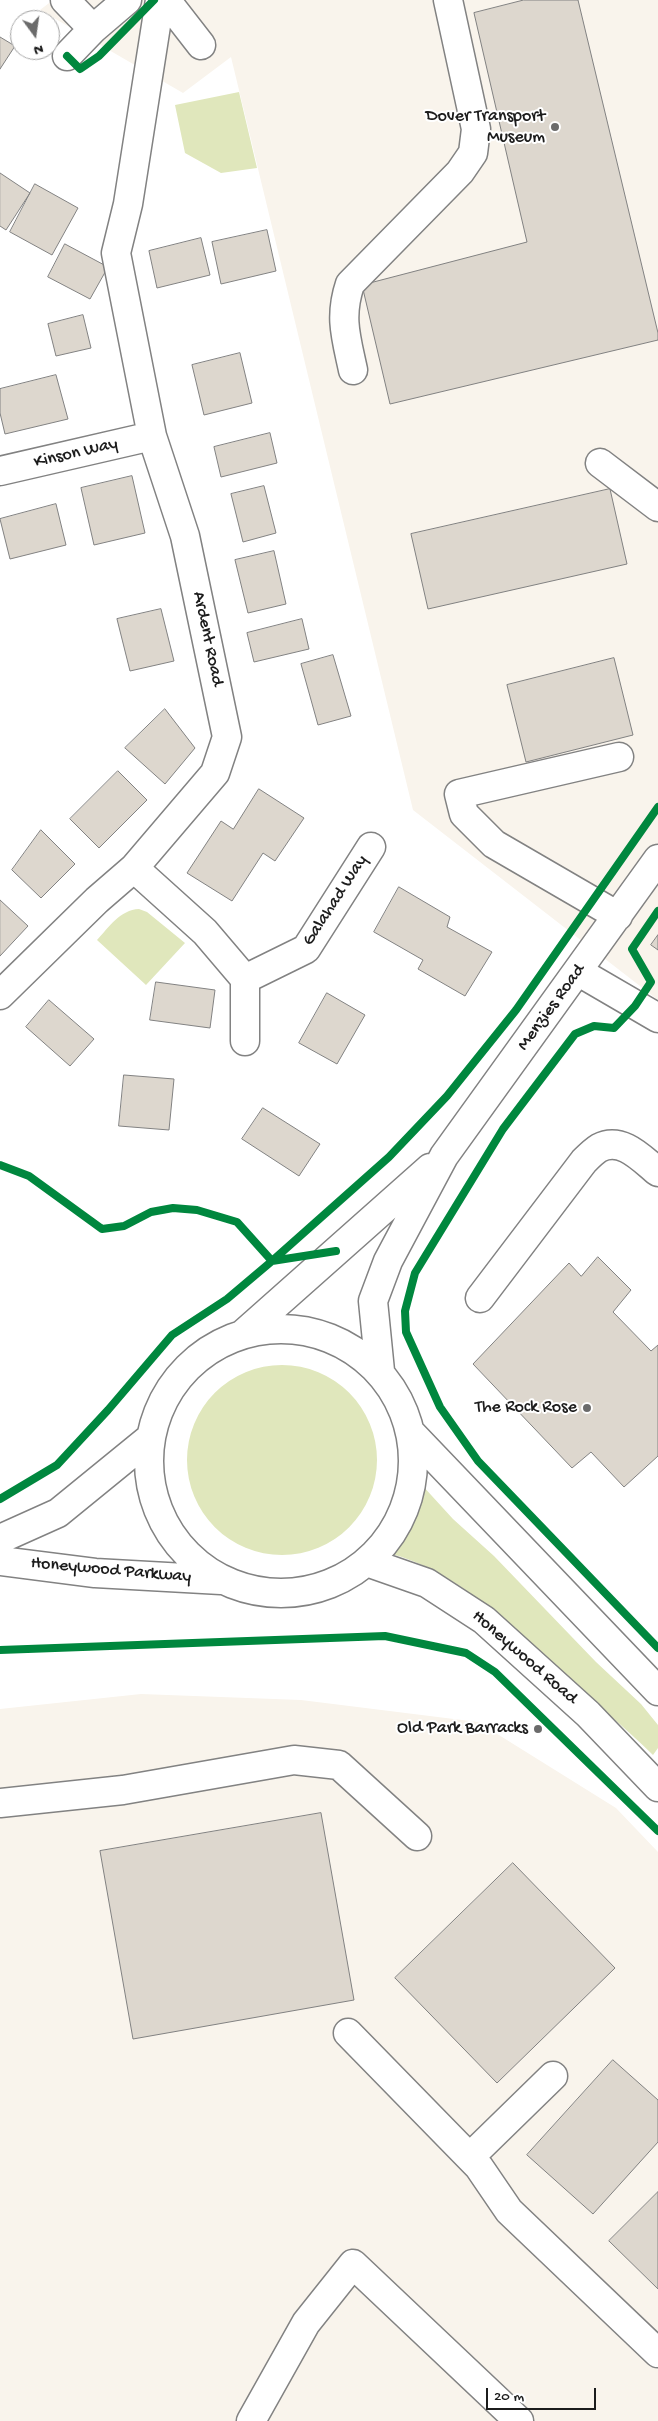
<!DOCTYPE html>
<html>
<head>
<meta charset="utf-8">
<style>
  body { margin:0 }
  #map { position:relative; width:658px; height:2421px; overflow:hidden; background:#fff; font-family:"Gochi Hand",sans-serif }
  canvas { display:block }
  .north { position:absolute; left:10px; top:10px; width:50px; height:50px; box-sizing:border-box; background:#fff; border:1px solid #a4a4a4; border-radius:50%; rotate:166deg; font-size:14px; font-weight:700; line-height:20px; text-align:center; color:#1c1c1c }
  .north::after { content:''; display:block; margin:auto; width:18px; height:22px; background:#6b6b6b; clip-path:polygon(50% 0,100% 100%,50% 72%,0 100%) }
  .scale { position:absolute; left:486px; top:2388px; width:110px; height:22px; box-sizing:border-box; border:2px solid #1c1c1c; border-top:0; padding-left:6px; font-size:15px; line-height:18px; white-space:nowrap; color:#1c1c1c; -webkit-text-stroke:4px #fff; paint-order:stroke }
</style>
</head>
<body>
<div id="map">
<canvas width="658" height="2421"></canvas>
<div class="north">N</div>
<div class="scale">20 m</div>
</div>
<script>
const c = document.querySelector('canvas').getContext('2d');
c.lineJoin = 'round';
function fill(path, color) { c.fillStyle = color; c.fill(path, 'evenodd'); }
function trace(path, color, width, dash) { c.strokeStyle = color; c.lineWidth = width; c.lineCap = dash ? 'butt' : 'round'; c.setLineDash(dash || []); c.stroke(path); }
function drawText(font, color, halo, rows, align = 'center') {
  c.font = font + ' "Gochi Hand",sans-serif'; c.lineWidth = 4; c.setLineDash([]); c.textBaseline = 'middle'; c.strokeStyle = halo; c.fillStyle = color; for (const [text, x, y, turn = 0] of rows) {
    c.save(); c.translate(x, y); c.rotate((+turn || 0) * Math.PI / 180); c.textAlign = isNaN(turn) ? turn : align; if (halo) c.strokeText(text, 0, 0); c.fillText(text, 0, 0); c.restore();
  }
}
const built = new Path2D(`
  M53,0H658V1000L413,810L231,57L183,93L40,10Z
  M141,1694L301,1700L478,1722L616,1808L658,1852V2421H0V1709Z`);
const green = new Path2D(`
  M239,92L257,168L221,173L185,153L175,105Z
  M139,909L147,912L185,943L146,985L97,940C109,927 120,910 139,909Z
  M187 1460a95 95 0 1 1 190 0a95 95 0 1 1-190 0Z
  M421,1484L453,1519L494,1556L596,1662L641,1704L658,1725V1748L653,1755C625,1727 594,1703 565,1676C512,1627 459,1571 388,1553L406,1524Z`);
const building = new Path2D(`
  M524,0H578L658,333V340L390,404L362,285L527,242L474,13Z
  M0,37L15,46L0,69Z
  M0,173L30,193L6,230L0,226Z
  M35,184L78,208L52,255L10,232Z
  M267,230L276,271L221,284L212,242Z
  M201,238L210,275L157,288L149,251Z
  M65,244L108,267L90,299L48,277Z
  M83,315L91,348L56,356L48,324Z
  M240,353L252,403L204,415L192,365Z
  M56,375L68,419L5,434L0,413V389Z
  M270,433L277,463L221,477L214,447Z
  M132,476L145,533L94,545L81,488Z
  M264,486L276,533L243,542L231,494Z
  M610,489L627,564L428,609L411,534Z
  M56,504L66,545L10,559L0,519Z
  M274,551L286,604L248,613L235,560Z
  M161,609L174,661L130,671L117,619Z
  M302,619L309,649L254,662L247,633Z
  M333,655L351,716L318,725L301,664Z
  M614,658L633,735L526,762L507,685Z
  M165,709L195,748L165,784L125,748Z
  M118,771L147,800L99,848L70,819Z
  M259,789L304,818L275,861L263,853L232,901L187,873L221,821L233,829Z
  M41,830L75,864L41,898L12,870Z
  M399,887L450,917L447,927L492,952L465,996L418,969L423,960L374,932Z
  M0,900L28,926L0,956Z
  M658,935V950L651,945Z
  M156,982L215,990L210,1028L150,1020Z
  M327,993L365,1015L337,1064L299,1043Z
  M49,1000L94,1039L70,1066L26,1027Z
  M124,1075L174,1079L169,1130L119,1126Z
  M263,1108L320,1144L299,1176L242,1139Z
  M598,1257L631,1290L613,1312L651,1351L658,1345V1456L624,1487L591,1452L572,1468L473,1364L569,1263L581,1276Z
  M321,1813L354,2000L133,2039L100,1851Z
  M513,1863L615,1968L497,2083L395,1978Z
  M613,2060L658,2100V2142L593,2214L527,2155Z
  M658,2192V2289L609,2241Z`);
const minor = new Path2D(`
  M65,0L93,29
  M166,0L201,45
  M67,56L93,29L127,0
  M353,370C346,337 339,317 350,284L460,172L473,153L476,129L448,0
  M600,463L658,507
  M0,471L152,436
  M134,868L205,932L245,979L306,949L371,847
  M618,916L494,844L464,814L459,794L619,757
  M579,972L658,1018
  M0,995L97,900L134,868L215,773L227,737L185,536L152,436L116,253L128,204L160,0
  M245,1041V979
  M480,1298L584,1161C588,1157 594,1151 599,1148C622,1136 642,1159 658,1172
  M149 1461a132 132 0 1 1 264 0a132 132 0 1 1-264 0Z
  M243,1334L430,1168
  M380,1371L373,1301L388,1261L444,1156L658,859
  M412,1434L658,1691
  M0,1539L58,1513L150,1438
  M0,1561L95,1573L221,1580
  M367,1562L427,1583L484,1620L588,1714L658,1787
  M0,1803L123,1790L294,1760L339,1765L417,1836
  M348,2033L479,2167L509,2211L658,2353
  M470,2157L553,2076
  M251,2421L306,2323L353,2264L519,2421`);
const cycleway = new Path2D(`
  M67,56L80,69L99,56L154,0
  M658,911L632,949L651,982L635,1006L614,1028L594,1026L575,1034L503,1129L415,1273L405,1311L406,1332L440,1407L478,1461L658,1648
  M0,1165L29,1176L102,1229L124,1226L151,1212L173,1208L197,1210L237,1222L272,1261L336,1251
  M0,1499L57,1465L108,1410L172,1335L227,1299L272,1261L389,1157L447,1096L516,1010L658,807
  M0,1650L385,1636L466,1653L495,1672L658,1831`);
const markers = [
  [555,127,5,"#6b6b6b"],
  [587,1408,5,"#6b6b6b"],
  [538,1729,5,"#6b6b6b"]
];
const poiNames = [
  ["Dover Transport",545,117],
  ["Museum",545,138],
  ["The Rock Rose",577,1408],
  ["Old Park Barracks",528,1729]
];
const streetNames = [
  ["Kinson Way",76,454,-13],
  ["Ardent Road",207,639,78],
  ["Galahad Way",336,901,-57],
  ["Menzies Road",552,1008,-54],
  ["Honeywood Parkway",111,1571,5],
  ["Honeywood Road",524,1658,41]
];
fill(built, '#f9f4ec');
fill(green, '#e0e7bc');
fill(building, '#ddd7ce');
trace(building, '#828282', 1);
trace(minor, '#828282', 31);
trace(minor, '#fff', 28);
trace(cycleway, '#00873e', 8);
for (const [x, y, r, color] of markers) { const dot = new Path2D(); dot.arc(x, y, r, 0, 2 * Math.PI); c.fillStyle = color; c.fill(dot); trace(dot, '#fff', 2); }
drawText('18px', '#1c1c1c', '#fff', poiNames, 'right');
drawText('18px', '#1c1c1c', '#fff', streetNames);
</script>
</body>
</html>
